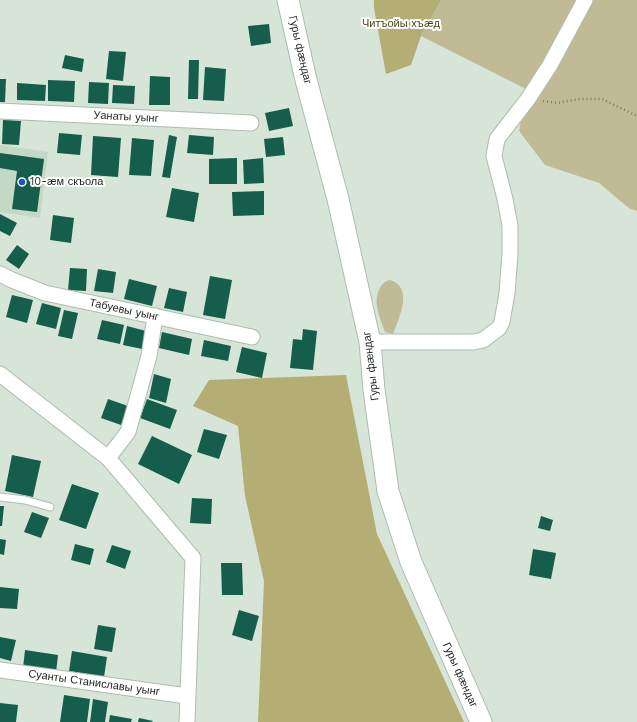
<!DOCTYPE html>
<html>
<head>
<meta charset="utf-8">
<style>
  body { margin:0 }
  canvas { display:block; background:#d6e5d7 }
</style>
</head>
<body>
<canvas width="637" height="722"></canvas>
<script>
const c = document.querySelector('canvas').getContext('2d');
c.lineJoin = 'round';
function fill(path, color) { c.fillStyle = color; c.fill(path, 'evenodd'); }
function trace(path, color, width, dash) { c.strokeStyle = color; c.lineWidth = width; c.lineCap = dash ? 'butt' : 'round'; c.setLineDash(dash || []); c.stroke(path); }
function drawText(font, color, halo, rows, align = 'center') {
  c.font = font + ' "Work Sans",sans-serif'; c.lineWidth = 4; c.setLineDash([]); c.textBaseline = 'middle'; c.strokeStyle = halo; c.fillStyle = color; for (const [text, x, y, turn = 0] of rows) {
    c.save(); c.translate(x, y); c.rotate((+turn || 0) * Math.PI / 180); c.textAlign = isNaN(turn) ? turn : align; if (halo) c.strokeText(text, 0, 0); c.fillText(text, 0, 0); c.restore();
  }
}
const built = new Path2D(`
  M0,145L48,152L40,218L0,212Z`);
const green = new Path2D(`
  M441,0H637V211L630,209L599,183L545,165L519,131L526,89L421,36Z
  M390,280C414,287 399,318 393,334L385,332C380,317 372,302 380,288C383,283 385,281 390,280Z`);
const forest = new Path2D(`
  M374,0H441L421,36L411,65L386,74L374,8Z
  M346,375L377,534L464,722H258L264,581L245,496L238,426L193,406L209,380Z`);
const building = new Path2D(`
  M269,24L271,43L251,46L248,26Z
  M109,51L126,52L123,81L106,79Z
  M65,55L84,59L82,72L62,68Z
  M189,60H199L198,99H188Z
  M205,67L226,69L224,101L203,100Z
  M150,76L170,77V105H149Z
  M0,79H6L5,102H0Z
  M48,80L75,81L74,102L48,101Z
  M89,82L109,83L108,104L88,103Z
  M17,83L46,85L45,101L17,100Z
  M113,85L135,86L134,104L112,103Z
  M289,108L293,126L269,131L265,113Z
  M3,120L21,121L19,145L2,144Z
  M59,133L82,135L80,155L57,153Z
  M169,135L177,137L170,178L162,177Z
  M189,135L214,137L213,155L187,153Z
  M93,136L121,138L118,177L91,175Z
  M283,137L285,155L266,157L264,139Z
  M132,138L154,140L151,176L129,175Z
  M0,153L44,159L37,212L12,209L17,171L0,168Z
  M237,158V184H209V159Z
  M263,158L264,183L244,184L243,160Z
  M172,188L199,193L194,222L166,217Z
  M264,191V215L233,216L232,192Z
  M0,214L17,223L10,236L0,231Z
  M53,215L74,218L71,243L50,240Z
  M17,245L29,254L19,269L6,260Z
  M70,268L87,269L86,291L68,290Z
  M98,269L116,272L113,293L94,291Z
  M210,276L232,280L225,319L203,315Z
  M129,279L157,286L152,306L124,299Z
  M169,288L187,292L183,312L164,308Z
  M12,295L33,300L27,323L6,317Z
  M42,303L61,308L56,329L36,324Z
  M64,310L78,313L72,339L58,336Z
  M102,320L124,325L120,344L97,339Z
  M127,326L146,331L142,349L123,345Z
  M303,329L317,331L313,370L290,368L293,339L302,340Z
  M162,332L192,339L189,355L159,348Z
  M204,340L231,346L228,361L201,356Z
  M242,347L267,353L262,378L236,372Z
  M154,374L171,379L166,403L149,398Z
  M108,399L128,406L121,425L101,418Z
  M147,399L177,410L170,429L140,418Z
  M204,429L227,435L219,459L197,452Z
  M152,436L192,455L179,484L138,464Z
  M12,455L41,461L33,497L5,491Z
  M72,484L99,493L86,529L59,520Z
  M192,498L212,499L211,524L190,523Z
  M0,506H4L2,526H0Z
  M32,512L49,518L41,538L24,532Z
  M541,516L553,520L550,531L538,528Z
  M0,539L6,540L4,555L0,554Z
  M75,544L94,549L90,565L71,560Z
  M112,545L131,551L125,569L106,562Z
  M533,549L556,553L551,579L529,575Z
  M221,563H242L243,595H222Z
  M0,587L19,589L17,609L0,608Z
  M239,610L259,616L252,641L232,635Z
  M98,625L116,628L112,652L94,649Z
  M0,637L16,640L11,661L0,658Z
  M25,650L58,655L56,673L23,668Z
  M72,651L107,657L104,677L69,671Z
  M64,695L90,699L87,722H60Z
  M93,699L108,702L105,722H90Z
  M0,703L18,705L16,722H0Z
  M110,715L132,719L131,722H109Z
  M139,718L153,721L152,722H138Z`);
const path = new Path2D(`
  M543,101L557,103L580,99H602L637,116`);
const service = new Path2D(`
  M0,497L25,500L50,507`);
const minor = new Path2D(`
  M0,111L251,123
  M0,274L12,280L45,293L252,337
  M370,342H474L483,340L499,328L502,322L507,293L510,254V226L505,199L494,156L497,139L528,99L550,65L585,0
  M0,374L108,458L193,558L187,722
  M108,458L128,432L149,356L155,316
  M0,670L187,696`);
const secondary = new Path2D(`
  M288,0L306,80L338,199L370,342L374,390L388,491L411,562L481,722`);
const markers = [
  [22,182,4,"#1f53c0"]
];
const parkNames = [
  ["Читъойы хъæд",401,24]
];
const streetNames = [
  ["Гуры фӕндаг",300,50,77],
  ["Уанаты уынг",126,117,3],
  ["Табуевы уынг",124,310,12],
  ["Гуры фӕндаг",371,366,-97],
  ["Гуры фӕндаг",460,675,66],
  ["Суанты Станиславы уынг",94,683,8]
];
const poiNames = [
  ["10-æм скъола",30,182]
];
fill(built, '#c4d8c6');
fill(green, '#c0bb95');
fill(forest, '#b5ae74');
fill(building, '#155e4b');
trace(service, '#aebcaf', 9);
trace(minor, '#aebcaf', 17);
trace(secondary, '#aebcaf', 23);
trace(path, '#768076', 2.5, [1, 3]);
trace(service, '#fff', 7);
trace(minor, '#fff', 15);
trace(secondary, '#fff', 21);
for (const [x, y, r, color] of markers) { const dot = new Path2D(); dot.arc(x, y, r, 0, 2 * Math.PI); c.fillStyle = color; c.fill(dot); trace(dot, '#fff', 1.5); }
drawText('11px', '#4c4619', '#fff', parkNames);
drawText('11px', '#1f241f', '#fff', streetNames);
drawText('11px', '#1f241f', '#fff', poiNames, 'left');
</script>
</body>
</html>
